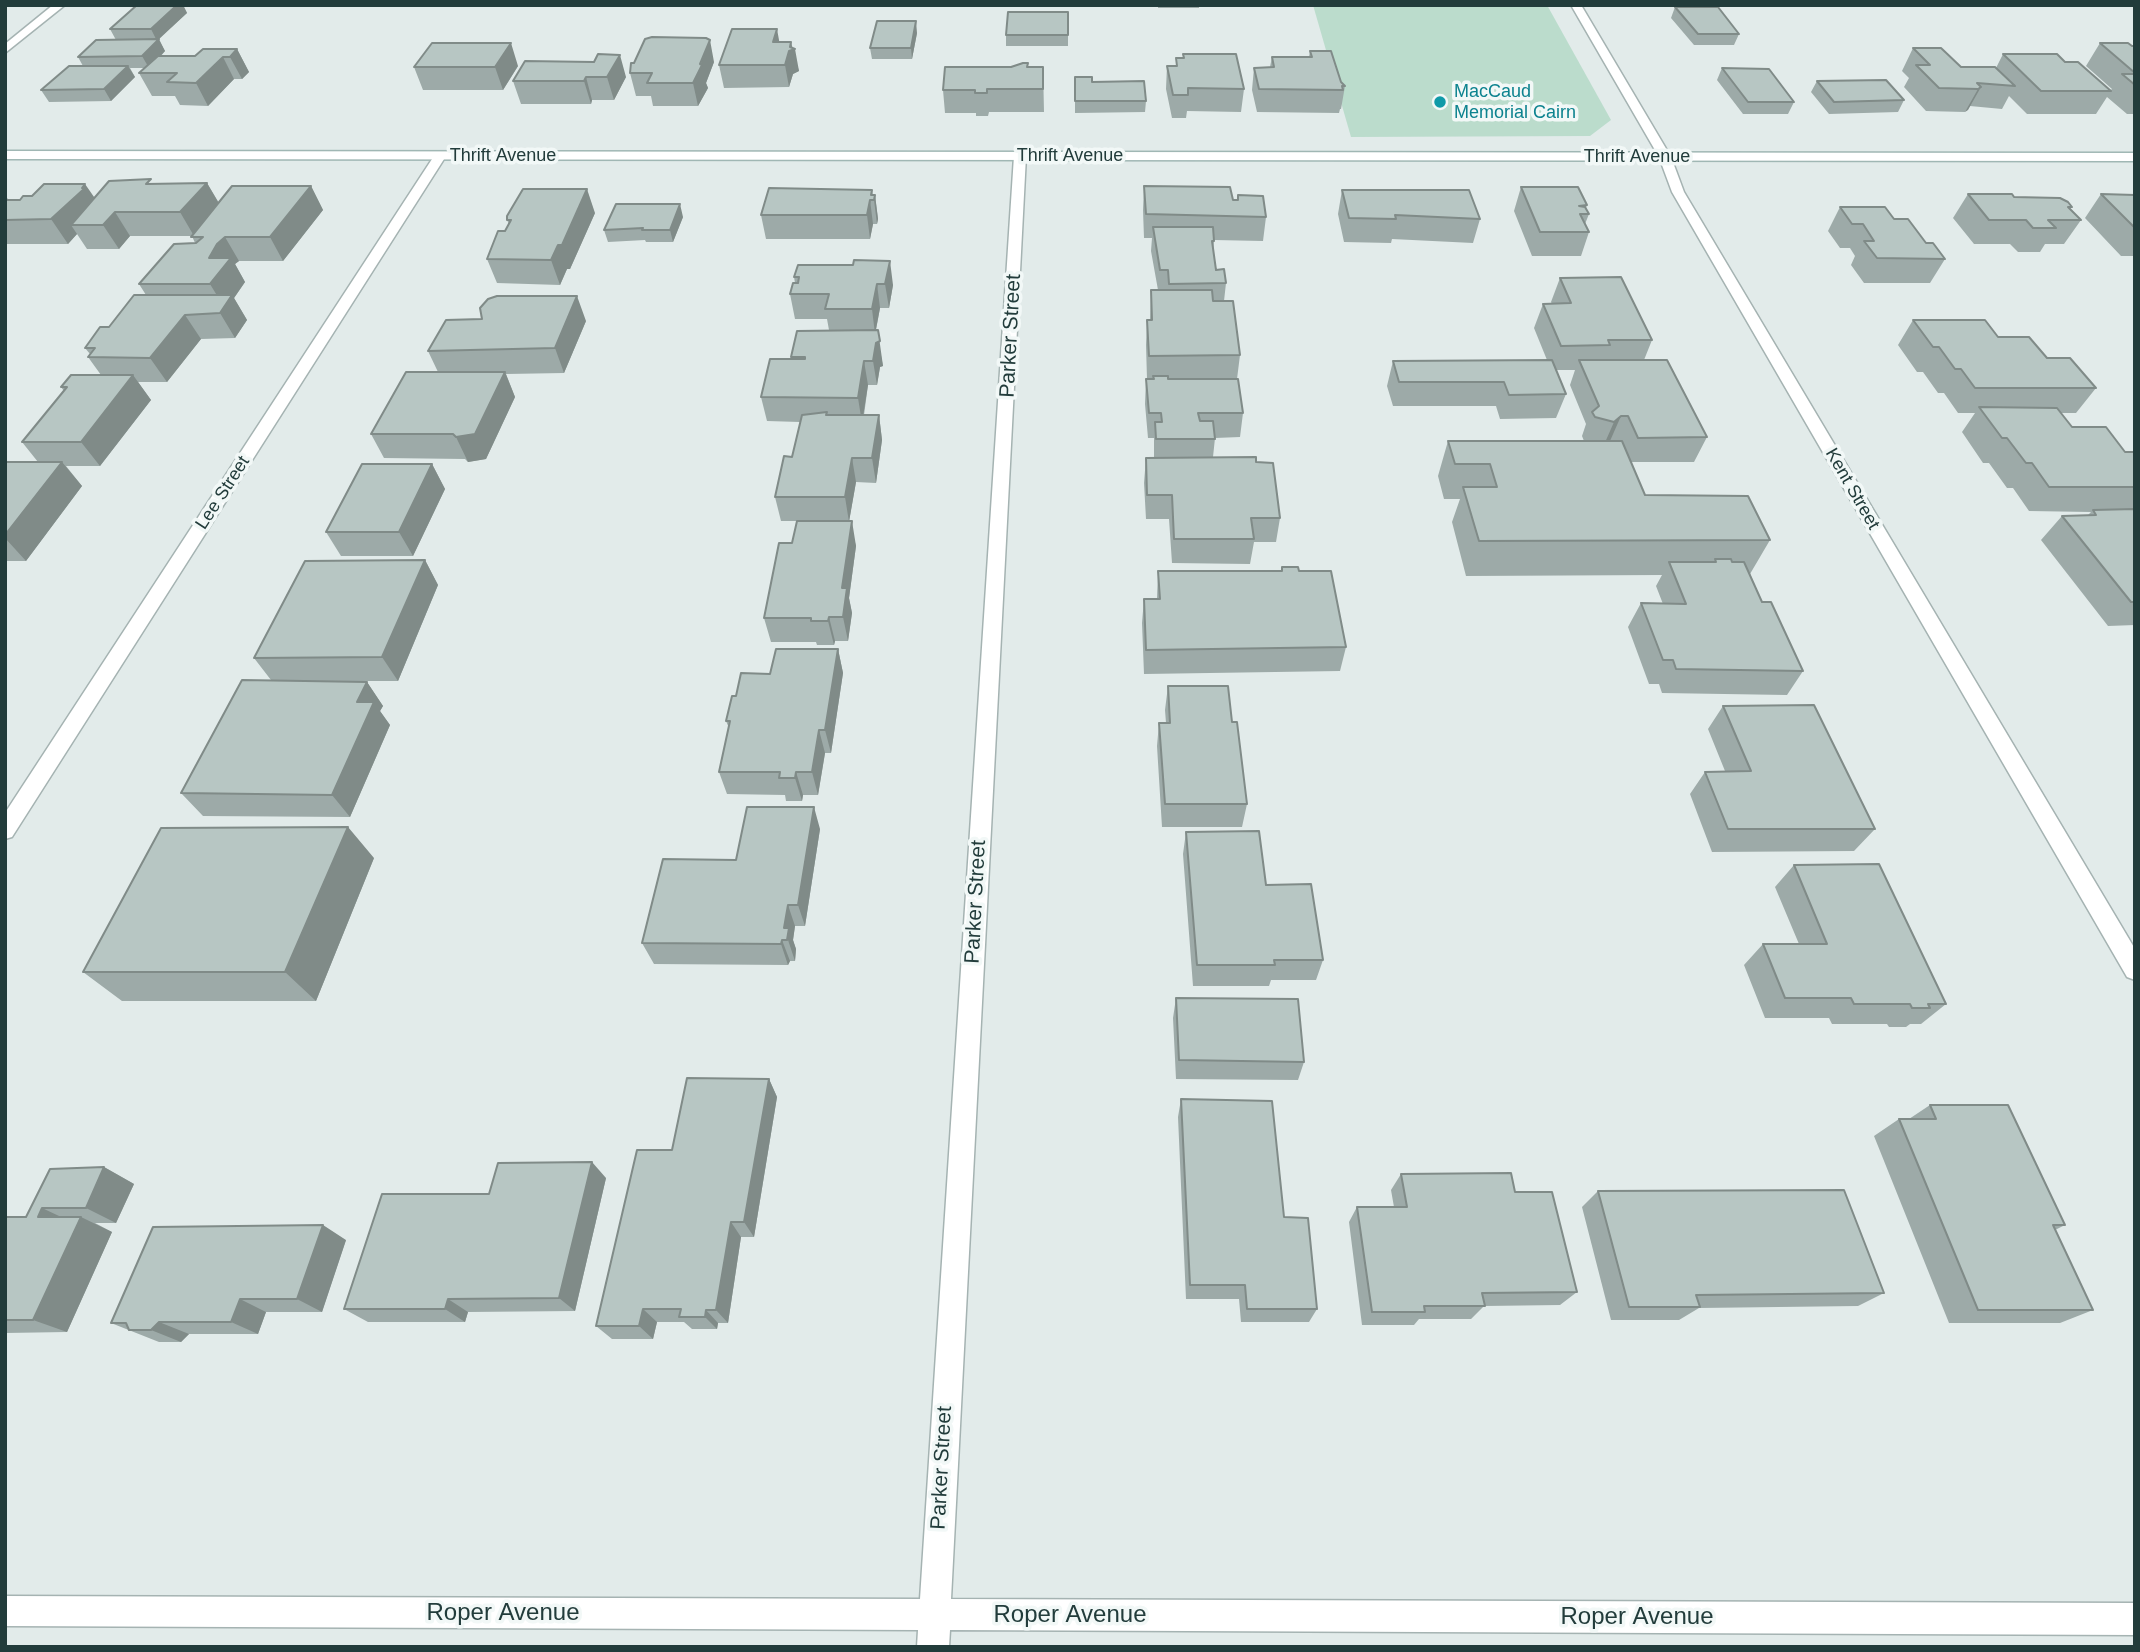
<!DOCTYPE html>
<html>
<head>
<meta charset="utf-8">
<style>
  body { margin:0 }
  #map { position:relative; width:2140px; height:1652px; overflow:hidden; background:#e2ebea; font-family:Helvetica,sans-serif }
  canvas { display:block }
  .frame { position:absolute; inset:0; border:7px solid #223c3b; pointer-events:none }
</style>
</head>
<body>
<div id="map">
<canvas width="2140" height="1652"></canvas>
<div class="frame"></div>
</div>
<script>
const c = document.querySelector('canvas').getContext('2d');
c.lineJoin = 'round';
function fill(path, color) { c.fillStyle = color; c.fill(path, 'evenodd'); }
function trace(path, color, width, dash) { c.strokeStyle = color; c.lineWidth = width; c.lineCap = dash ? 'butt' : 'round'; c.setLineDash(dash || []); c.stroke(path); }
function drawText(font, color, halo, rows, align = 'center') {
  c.font = font + ' Helvetica,sans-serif'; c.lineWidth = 7; c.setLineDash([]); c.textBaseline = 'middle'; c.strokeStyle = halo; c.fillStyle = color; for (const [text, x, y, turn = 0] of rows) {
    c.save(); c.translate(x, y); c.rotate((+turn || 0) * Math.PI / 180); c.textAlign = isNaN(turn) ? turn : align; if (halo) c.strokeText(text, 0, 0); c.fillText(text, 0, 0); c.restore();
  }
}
const green = new Path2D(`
  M1313,5H1547L1611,120L1590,136L1351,137Z`);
const street = new Path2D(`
  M53,5H65L5,53V44Z
  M1571,5H1581L1671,157L1684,192L2135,949V980L2127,977L1672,192L1659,157Z
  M440,152L446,156L12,837L5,839V813L434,156Z
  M1020,152L1026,156L951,1599L2135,1603V1635L950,1630L949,1647H917L918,1630L5,1626V1596L920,1599L1014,156Z`);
const secondary = new Path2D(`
  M5,151L2135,153V161L5,159Z`);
const wall = new Path2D(`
  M137,5H183L187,13L158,39L165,51L161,56H195L237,49L249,72L242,79H234L208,106L180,105L175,96H152L139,73L145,68H130L135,77L111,101L49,102L41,90L83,66L78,57L116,40L110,29Z
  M1158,5H1199V8H1158Z
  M1675,7L1739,34L1734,45H1694L1671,18Z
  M1068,12V46H1006V35Z
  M917,33L912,59H872L870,48Z
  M779,42L792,48L799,71L793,74L789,87L724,88L719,65Z
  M2100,43L2135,46V114H2127L2107,97L2096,114H2027L2009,96L2002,109L1970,106L1965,112L1926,111L1904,87L1909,78L1902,71L1913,48L1961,67L1996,68L2003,54L2065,62L2110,91L2112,89L2086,66Z
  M1310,51L1345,86L1341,109H1340L1339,113L1257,112L1252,90L1254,68L1270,67L1272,57H1309Z
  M1183,54L1244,89L1241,112L1187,111L1186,118H1172L1166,89L1167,66H1176V58H1183Z
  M525,61L626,77L614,100H592L591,104H521L513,81Z
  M714,62L706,83L708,88L698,106H653L651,96H636L630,73Z
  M518,66L503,90H423L414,67Z
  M1043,67L1044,112H989L988,116H976V113H945L943,90Z
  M1722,68L1794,102L1788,114H1743L1717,80Z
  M1075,77L1146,101L1145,112L1075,113Z
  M1817,81L1904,100L1898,112L1829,114L1811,92Z
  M207,183L219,203L311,186L323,210L283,261H239L235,264L245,282L234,298L247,320L235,338L201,339L167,382H138L151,400L100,466H66L82,486L26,561H5V463L38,462L22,442L64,391L61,387L101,375L88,357L90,354L85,348L146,295L139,284L195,243L192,236H130L119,249H87L77,234L68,244H5V196L9,200L94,198L154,184Z
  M1144,186L1233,200H1237L1238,195L1266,217L1263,241L1214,240L1213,253L1216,270L1226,283L1224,301L1240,355L1237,379L1243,413L1240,437L1215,438L1213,457L1256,462L1280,518L1276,542H1254L1250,564L1172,563L1169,519H1146L1144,483L1146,458H1154V438H1148L1145,404L1146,379H1147L1146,345L1147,320H1150L1151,290H1158L1151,251L1152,238H1144L1143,210Z
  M1521,187L1587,205L1586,208L1589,214L1585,224L1589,232L1581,256H1532L1514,211Z
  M872,190L873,195H875L878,219L877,224H873L870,239H766L761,215Z
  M1342,190L1480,219L1473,243L1392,239L1391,243L1344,242L1338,214Z
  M1968,194L2014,197L2072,207L2070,209L2081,220L2064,244H2045L2040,252H2018L2010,244H1974L1953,218Z
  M2101,194L2135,195V256H2121L2085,218Z
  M1840,207L1894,219L1926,243L1945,259L1930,283H1864L1851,265L1855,256L1850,248H1840L1828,231Z
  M595,213L570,269H567L560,285L497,283L487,259L509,224L507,220Z
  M683,217L673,242H646L645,240L608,242L604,230Z
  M853,265L893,285L889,308H880L876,330L883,366L880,367L877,385H868L864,415H879L882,440L876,483L856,482L849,521L856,546L849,598L852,613L848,641H835L834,645H817L816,642H771L764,618L792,543L809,521H781L775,497L792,457L800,422L767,421L761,397L792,359L791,357L829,330L827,319H795L790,294L795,283L794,277Z
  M1560,278L1652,340L1644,360L1707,437L1694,462H1631L1645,495L1770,540L1750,574L1762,602L1803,671L1787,695L1662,693L1659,684H1649L1628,627L1641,603L1663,604L1656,586L1662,575L1466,576L1452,522L1460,499H1444L1438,476L1448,441H1584L1582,436L1586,424L1570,385L1575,370H1556L1566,394L1556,418L1500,419L1496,406H1393L1387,386L1393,361L1547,360L1534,328L1543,304H1552L1551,302Z
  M1913,320L1998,337L2047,358L2096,388L2076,413H2061L2072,427L2125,452H2135V625L2108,626L2041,540L2062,516L2088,515L2091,512L2029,511L2013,488H2007L1989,463H1983L1962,432L1975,413H1958L1944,393H1938L1923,372H1917L1898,345Z
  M586,321L564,373L506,374L515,397L486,459L468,462L465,459L384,458L371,434L438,372L428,351Z
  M432,464L445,489L413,556H341L326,532Z
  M425,560L438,585L398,681H331L367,682L383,706L380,711L390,725L350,817L203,816L181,793L271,680L254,658Z
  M1282,567L1299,571L1346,647L1340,671L1144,674L1142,623L1144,599H1157L1158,571H1281Z
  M838,649L843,673L831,753H825L818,795H803L802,801H786L785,795L727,794L719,772L729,728L726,721L736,696L770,674Z
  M1168,686L1232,722L1247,804L1242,827H1162L1157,746L1159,723H1166L1165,710Z
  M1723,706L1875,829L1854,851L1712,852L1690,794L1705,772L1725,771L1708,729Z
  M820,829L805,926H795L793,940L796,949L795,961H790L788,965L654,964L642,943L736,860Z
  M1186,832L1266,885L1323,960L1316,980H1271L1269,986H1193L1183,854Z
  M374,858L316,1001H122L83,972Z
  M1794,865L1946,1004L1921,1024H1910L1906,1027H1889L1887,1024H1832L1829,1018H1765L1744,965L1763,944H1799L1775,887Z
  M1176,998L1304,1062L1298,1080L1176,1079L1173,1018Z
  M769,1079L777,1097L754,1237H741L728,1323H718L717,1329H692L684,1322H657L653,1339H612L596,1326L672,1150Z
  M1181,1099L1284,1217L1317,1309L1309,1322H1241L1239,1299H1186L1178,1117Z
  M1930,1105L2065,1225L2055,1230L2093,1310L2060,1323H1949L1874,1136L1899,1119H1909Z
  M104,1167L134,1184L116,1223H95L112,1232L67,1332L5,1333V1217H26Z
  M1401,1174L1515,1192L1577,1292L1560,1305L1484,1306L1471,1319H1419L1414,1325H1362L1349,1222L1357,1207H1394L1391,1190Z
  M606,1178L575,1311L468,1312L465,1322H368L344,1309L489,1194Z
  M1598,1191L1884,1293L1858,1306L1699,1308L1679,1320H1611L1582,1207Z
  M346,1240L322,1312H266L258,1334H189L181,1342H159L111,1323Z`);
const shadedWall = new Path2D(`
  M177,5H183L187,13L157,41L151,29Z
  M916,21L917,33L912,59L911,48Z
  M777,29L781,51L773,42Z
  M159,39L165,51L149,68L142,56Z
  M710,40L714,62L706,83L708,88L698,106L693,83Z
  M791,42L793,50L795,49L799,71L793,74L789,87L785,65Z
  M511,43L518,66L503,90L495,67Z
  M237,49L249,72L242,79L230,57Z
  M620,55L626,77L614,100L607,77Z
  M223,57L234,79L208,106L196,83Z
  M128,66L135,77L111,101L104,89Z
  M586,77L592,100L591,104L584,81Z
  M1981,87L1968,110L1965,112L1978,89Z
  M207,183L221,207L194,236L180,212Z
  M85,184L101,207L71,225L77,234L68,244L51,219Z
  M311,186L323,210L283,261L270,237Z
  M587,189L595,213L570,269H567L560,285L551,260Z
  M875,195L878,219L877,224L874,200Z
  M870,200L873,224L870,239L867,215Z
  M680,204L683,217L673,242L670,230Z
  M115,212L130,236L119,249L103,225Z
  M225,237L239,261L235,264L245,282L234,298L247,320L235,338L220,313L224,307L210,284L209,258L217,244Z
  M890,261L893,285L889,308L885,284Z
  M877,284L880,308L875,334L872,309Z
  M577,296L586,321L564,373L555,348Z
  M185,315L201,339L167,382L150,358Z
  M878,330L883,366L880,367L877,385L873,361Z
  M864,361L868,385L862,423L858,398Z
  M505,372L515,397L486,459L468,462L456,437Z
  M133,375L151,400L100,466L81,442Z
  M879,415L882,440L876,483L872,458Z
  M1621,416L1610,441L1603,447L1614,422Z
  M852,458L856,482L849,522L845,497Z
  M62,462L82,486L26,561L5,538V535Z
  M432,464L445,489L413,556L399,532Z
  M852,521L856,546L849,598L852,613L848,641L843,617L842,588Z
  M425,560L438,585L398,681L382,657Z
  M829,617L835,641L834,645L828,621Z
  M838,649L843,673L831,753L825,730Z
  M367,682L383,706L380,711L390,725L350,817L332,795L357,702Z
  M819,730L825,753L818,795L812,772Z
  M796,772L803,795L802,801L795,778Z
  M814,807L820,829L805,926L798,905Z
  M348,827L374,858L316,1001L285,972Z
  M788,905L795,926L793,940L796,949L795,961L784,928Z
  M782,940L790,961L788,965L781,944Z
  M769,1079L777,1097L754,1237L744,1222Z
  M592,1162L606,1178L575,1311L559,1298Z
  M104,1167L134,1184L116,1223L86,1208Z
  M42,1208L74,1223L38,1217Z
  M81,1217L112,1232L67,1332L33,1320Z
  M731,1222L741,1237L728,1323L716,1310Z
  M323,1225L346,1240L322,1312L297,1299Z
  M240,1299L266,1312L258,1334L231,1322Z
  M448,1299L468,1312L465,1322L445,1309Z
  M643,1309L657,1322L653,1339L639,1326Z
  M706,1310L718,1323L717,1329L705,1317Z
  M159,1322L189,1334L181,1342L151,1330Z`);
const building = new Path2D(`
  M137,5H177L151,29H110Z
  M1675,7H1718L1739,34H1698Z
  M1008,12H1068V35H1006Z
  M877,21H916L911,48H870Z
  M732,29H777L773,42H791L790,47L795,49L789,51L785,65H719Z
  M652,37L706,38L710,40L700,64L702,65L693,83H647L652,73H630L631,63H634L645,39Z
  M159,39L142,56L78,57L96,40Z
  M432,43H511L495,67H414Z
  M2100,43H2128L2132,46H2135V73Z
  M1913,48H1941L1961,67H1995L2015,86L1977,83L1981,87L1978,89L1939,88L1916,65H1930Z
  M203,49H237L230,57H223L196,83L167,82L177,73H139L158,56H195Z
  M1310,51H1331L1341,82L1345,86H1342L1343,90L1259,89L1254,68L1274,67L1272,57H1312Z
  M598,54L620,55L607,77H586L584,81H513L525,61L594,62Z
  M1183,54H1236L1244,89L1188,88V95H1173L1167,66H1177L1176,58H1184Z
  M2003,54H2057L2065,62H2078L2111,91H2041Z
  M1023,63H1028L1027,67H1043V89H987V93H975V90H943L945,67H1011Z
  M69,66H128L104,89L41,90Z
  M1722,68L1769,69L1794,102H1748Z
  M2122,74H2135V85Z
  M1075,77H1092V82L1144,81L1146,101H1075Z
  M1886,80L1904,100L1834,102L1817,81Z
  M151,179L146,184L207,183L180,212H115L103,225H71L109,181Z
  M44,184H85L82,188H85L51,219L5,220V200H20L23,196H32Z
  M232,186H311L270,237H225L217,244L209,258H231L210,284H139L174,244L196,243L203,237H191Z
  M1144,186L1230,187L1233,200H1238V195L1263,196L1266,217L1146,214Z
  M1521,187H1578L1587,205L1579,206L1585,207L1589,214H1580L1589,232H1540Z
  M769,188L872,190L871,195H875L874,200H870L867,215H761Z
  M523,189H587L562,245H558L551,260L487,259L498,231H505L511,220H507V216Z
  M1342,190H1469L1480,219L1395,215L1396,219L1349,218Z
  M1968,194H2012L2014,197L2060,198L2068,202L2072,207H2068L2081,220H2048L2056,228H2033L2026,220H1989Z
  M2101,194L2135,195V228Z
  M616,204H680L670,230H642L643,228L604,230Z
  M1840,207H1885L1894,219H1908L1926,243H1933L1945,259L1877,258L1864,241H1874L1863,224H1852Z
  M1153,227H1213L1214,241H1212L1216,270L1224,269L1226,283L1169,284L1168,270H1160Z
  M854,260L890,261L885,284H877L872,309H825L829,294H790L793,283H798L799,277H794L798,265H853Z
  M1621,277L1652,340H1608L1610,345L1561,346L1543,304L1571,303L1560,278Z
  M1151,290H1212L1213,301H1233L1240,355L1149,356L1147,320H1152Z
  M134,295H232L220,313L185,315L150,358L88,357L95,348H85L100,327H109Z
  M497,296H577L555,348L428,351L446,320L482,319L480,308L488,299Z
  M1913,320H1985L1998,337H2029L2047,358H2070L2096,388H1975L1961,369H1955L1939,347H1933Z
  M878,330L880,341L876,343L873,361H864L858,398L761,397L770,359H805V357H791L797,331Z
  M1552,360L1566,394L1509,395L1504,382H1399L1393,361Z
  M1579,360H1667L1707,437L1638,438L1628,416H1621L1614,422L1595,417L1592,412L1599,406Z
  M406,372H505L475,434L456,437L453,434H371Z
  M71,375H133L81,442H22L67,387H61Z
  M1153,376H1168V379H1238L1243,413H1198L1200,421H1213L1215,439H1156L1155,422H1162L1161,413H1149L1146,379H1154Z
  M1979,407L2057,408L2072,427H2106L2125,452H2135V487H2049L2032,463H2026L2007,438H2002Z
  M827,412L826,415H879L872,458H852L845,497H775L784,456L792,457L802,415Z
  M1448,441H1622L1645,495L1748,496L1770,540L1479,541L1463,487H1497L1490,464H1455Z
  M1256,457V462L1273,463L1280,518H1251L1254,539H1174L1172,495H1147L1146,458Z
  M6,462H62L5,535V463Z
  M362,464H432L399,532H326Z
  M2135,509V602H2131L2062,516L2096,515L2093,510Z
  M797,521H852L842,588H847L843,617H829L828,621H811V618H764L779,543H792Z
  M1715,559H1731L1732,562H1744L1762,602H1771L1803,671L1676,669L1673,660H1663L1641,603L1686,604L1669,562H1716Z
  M425,560L382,657L254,658L305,561Z
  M1282,567H1298L1299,571H1331L1346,647L1146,650L1144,599H1160L1158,571H1282Z
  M776,649H838L825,730H819L812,772H796L795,778H779L780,772H719L730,721H726L732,696H736L741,673L770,674Z
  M242,680L367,682L357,702H374L332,795L181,793Z
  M1168,686H1228L1232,722H1237L1247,804H1165L1159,723H1170Z
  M1814,705L1875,829H1728L1705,772L1751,771L1723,706Z
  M747,807H814L798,905H788L784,928H789L787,940H782L781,944L642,943L663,859L736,860Z
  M348,827L285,972H83L161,828Z
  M1259,831L1266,885L1311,884L1323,960H1274L1275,965H1197L1186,832Z
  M1879,864L1946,1004H1928L1930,1008H1912L1910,1004H1854L1851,998H1785L1763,944H1827L1794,865Z
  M1176,998L1298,999L1304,1062L1179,1060Z
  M687,1078L769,1079L744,1222H731L716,1310H706L705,1317H679L681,1309H643L639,1326H596L637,1150H672Z
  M1181,1099L1272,1101L1284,1217L1308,1218L1317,1309H1247L1245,1285H1190Z
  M1930,1105H2008L2065,1225H2053L2093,1310H1978L1899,1119H1936Z
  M592,1162L559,1298L448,1299L445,1309H344L382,1194H489L498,1163Z
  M104,1167L86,1208H42L38,1217H81L33,1320H5V1217H26L50,1169Z
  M1511,1173L1515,1192H1552L1577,1292L1482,1293L1485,1306H1424L1425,1312H1372L1357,1207H1407L1401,1174Z
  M1844,1190L1884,1293L1696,1295L1700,1307H1629L1598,1191Z
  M323,1225L297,1299H240L231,1322H159L151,1330H129L126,1323H111L153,1227Z`);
const markers = [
  [1440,102,7,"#0f9aa8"]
];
const farCulturenames = [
  ["MacCaud",1454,92],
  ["Memorial Cairn",1454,113]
];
const farStreetnames = [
  ["Thrift Avenue",503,156],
  ["Thrift Avenue",1070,156],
  ["Thrift Avenue",1637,157],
  ["Kent Street",1852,489,60],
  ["Lee Street",223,493,-57]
];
const streetNames = [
  ["Parker Street",1011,336,-87],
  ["Parker Street",976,902,-87],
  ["Parker Street",942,1468,-87]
];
const nearStreetnames = [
  ["Roper Avenue",503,1613],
  ["Roper Avenue",1070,1615],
  ["Roper Avenue",1637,1617]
];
fill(green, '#bbdccc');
trace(street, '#a5b3b2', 3);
trace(secondary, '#a0b7b4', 3);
fill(street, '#fff');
fill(secondary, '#fff');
fill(wall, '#9daaa8');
fill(shadedWall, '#808b88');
fill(building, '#b7c6c3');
trace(building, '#808b88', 2);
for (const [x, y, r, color] of markers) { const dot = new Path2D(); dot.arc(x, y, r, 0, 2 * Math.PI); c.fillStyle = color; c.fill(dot); trace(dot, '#f2f8f7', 2.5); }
drawText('18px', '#0d838f', '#f2f8f7', farCulturenames, 'left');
drawText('18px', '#223c3b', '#f2f8f7', farStreetnames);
drawText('21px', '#223c3b', '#f2f8f7', streetNames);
drawText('24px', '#223c3b', '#f2f8f7', nearStreetnames);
</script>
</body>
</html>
